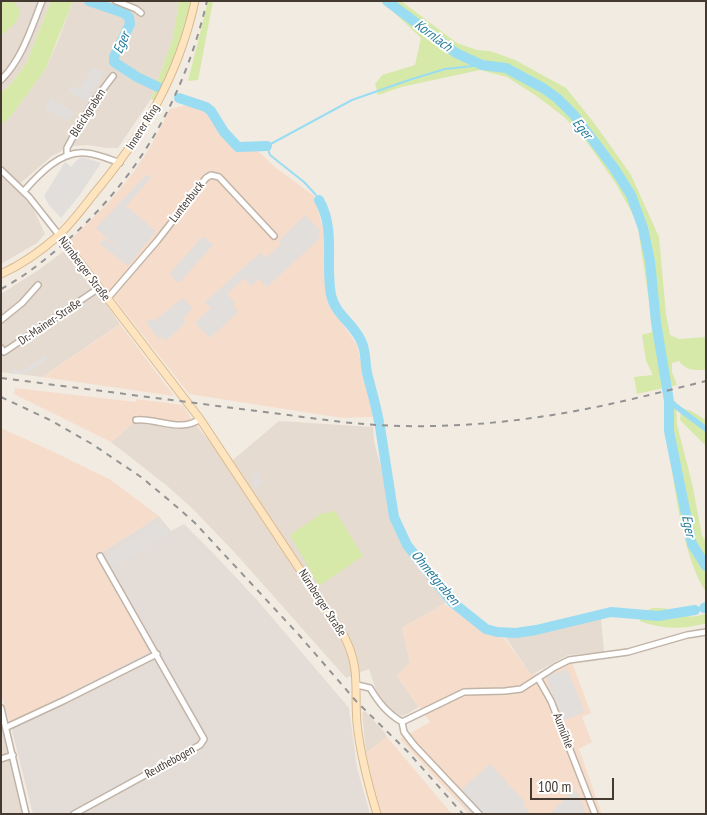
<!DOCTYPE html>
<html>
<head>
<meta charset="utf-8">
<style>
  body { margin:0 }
  #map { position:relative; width:707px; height:815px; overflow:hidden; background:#f2ebe2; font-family:"PT Sans Narrow",sans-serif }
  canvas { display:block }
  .frame { position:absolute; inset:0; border:2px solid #443a32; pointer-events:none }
  .scale { position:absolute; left:530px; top:778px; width:84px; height:22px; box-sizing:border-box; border:2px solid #443a32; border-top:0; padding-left:6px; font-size:15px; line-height:18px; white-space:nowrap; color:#443a32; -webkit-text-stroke:4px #fff; paint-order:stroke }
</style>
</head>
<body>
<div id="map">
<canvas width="707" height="815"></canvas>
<div class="frame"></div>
<div class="scale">100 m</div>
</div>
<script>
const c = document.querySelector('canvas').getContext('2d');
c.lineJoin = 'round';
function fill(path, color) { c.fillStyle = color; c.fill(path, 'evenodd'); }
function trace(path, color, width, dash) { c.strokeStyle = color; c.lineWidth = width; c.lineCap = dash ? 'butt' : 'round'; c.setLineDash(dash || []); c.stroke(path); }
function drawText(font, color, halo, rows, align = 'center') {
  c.font = font + ' "PT Sans Narrow",sans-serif'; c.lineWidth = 4; c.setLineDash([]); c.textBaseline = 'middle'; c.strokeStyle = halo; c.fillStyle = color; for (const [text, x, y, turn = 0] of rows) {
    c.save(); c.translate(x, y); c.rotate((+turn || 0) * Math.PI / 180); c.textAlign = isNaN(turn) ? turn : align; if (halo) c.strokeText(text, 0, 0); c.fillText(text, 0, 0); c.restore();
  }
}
const residential = new Path2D(`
  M1,1H51L26,64L10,85L1,93Z
  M73,1H179L173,38L151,99L118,148H107L87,145L72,146L52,156L15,188L33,208L45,234L37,243L1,264V125L10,117L45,70L58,41Z
  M64,251L104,301L120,324L42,377L1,372V294L37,271Z
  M279,421L373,427L374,442L383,474L388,511L407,549L447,601L444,604L402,628L410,663L397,676L419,707L409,713L402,716L388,708L376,690L369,669L346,678L236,554L193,509L166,485L111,442L134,422L177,428L190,427L196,425L228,464Z
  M601,617L604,652L568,655L531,675L504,635L535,632Z
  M365,711L385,733L387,737L366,753L362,713Z
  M1,720L5,734L23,814H1Z`);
const commercial = new Path2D(`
  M191,104L211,114L239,151L257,150L275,167L314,196L325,236L327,302L357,345L373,417L342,418L189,394L69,241L108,203L133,173L151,146L170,109Z
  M120,324L174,396L42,377L109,332Z
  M15,388L136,402V399L183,405L192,420L185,423L135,415L134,422L111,442L14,394Z
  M1,428L54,452L111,480L159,516L98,555L150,652L10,723L1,695Z
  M444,604L477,623L488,633L505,639L531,675L572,663L591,713L582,717L592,742L579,749L602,814H469L400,739L430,722L397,676L410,663L402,628Z
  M387,737L452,814H381L366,753Z`);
const industrial = new Path2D(`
  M159,516L171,531L184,524L214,554L258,601L349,708L357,768L370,814H33L10,723L149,652L98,555Z`);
const green = new Path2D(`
  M1,1H13L20,10L17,21L1,36Z
  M51,1H73L45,70L10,117L1,125V93L10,85L26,64Z
  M179,1H192L184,32L156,102L151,99L173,38Z
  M208,1H213L198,80L188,81Z
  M382,1H401L457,43L477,50L490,51L515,60L566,88L595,124L631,175L659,237L666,314L670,335L679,339L706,337V370C695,370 686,371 679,361L672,363V372L677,385L637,394L634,377L653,375L646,361L642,335L652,332L649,301L637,222L616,184L584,138L564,117L538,97L507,77L480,70L401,87L378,95L375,84L382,75L415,65L421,38Z
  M676,401L677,425L692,483L702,536L706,541V592C680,553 673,472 665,425L668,417L665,403Z
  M681,408L691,411L706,420V446L680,420Z
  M335,511L363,556L319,586L290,535L321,514Z
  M653,608C658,608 664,608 669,609C688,612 682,621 705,614L706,609V623C685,630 660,629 640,621V613Z`);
const parking = new Path2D(`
  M93,67L105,74L88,99L86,98L84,101L68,91L72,85L79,89Z
  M51,98L75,112L69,121L44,109Z
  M82,157L101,163L79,196L61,218L49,205L44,196L65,162L71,167L76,161Z
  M147,174L151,178L126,206L156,231L128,266L100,244L104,238L121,251L96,228Z
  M305,215L321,232L318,235L320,238L267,287L259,279L251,286L244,278L227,294L235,303L234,307L238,312L210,338L195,323L211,308L205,302L260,253L265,258L282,244L279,241Z
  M203,236L213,245L179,283L169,274Z
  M183,298L193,309L183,318L186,322L165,341L162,337L159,339L146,322L151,319L154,321Z
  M45,355L48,359L25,374H11L10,372L16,368L20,372Z
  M257,471L263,483L256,488L252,483L254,481L251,475Z
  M158,522L171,532L112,568L106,556Z
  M567,669L585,712L562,721L546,676Z
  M490,764L525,802L523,805L531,814H471L455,795Z
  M576,789L586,814H549L572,793Z`);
const stream = new Path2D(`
  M316,195L304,182L270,155L267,146L352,100L409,80L445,69L482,65`);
const canal = new Path2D(`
  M669,401L706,429`);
const river = new Path2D(`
  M89,1L124,13L129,17L130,24L114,57V62L137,77L158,87
  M387,1L456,53L482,65L506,68L543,88L557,98L574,115L614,168L631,195L643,228L650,261L656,322L669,401V431L692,544L706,566
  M179,98L206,107L211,111L224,132L238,147L267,146
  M319,200C336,229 325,264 331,295C335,315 355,324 362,343C366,352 365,363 367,373C371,389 376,405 379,422
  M380,427L394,517L407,545L452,602L486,629L497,632L516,633L536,630L611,612L658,616L695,610
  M704,608L706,607`);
const minor = new Path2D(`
  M116,1L136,9L141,13
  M1,80C22,59 31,29 42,1
  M67,156V148L74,135L94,101L113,76
  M1,170L29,197L59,235
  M24,191C39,174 61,150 86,153C98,154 109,159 120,163
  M107,299L157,241L206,178L211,175L219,177L274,236
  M1,320L22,303L38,285
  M1,348L4,352L99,288
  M136,420C157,418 181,433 200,419
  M538,678L551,701L595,814
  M357,685L370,688C379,703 387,713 402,722L464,692L505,691L521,689L555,667L569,660L628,652L687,635L706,632
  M1,708L26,814
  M402,722L404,732L414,745L479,814
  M7,727L65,700L157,654
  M1,759L13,755
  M74,814L200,745L204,739L100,556`);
const secondary = new Path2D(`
  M59,235L200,419L344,636C361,668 354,689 357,723C360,754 368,784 377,814
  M1,274C21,265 42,250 58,236C71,224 82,209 93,195C143,135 178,78 195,1`);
const rail = new Path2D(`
  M1,289C27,275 49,257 71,237C142,173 185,94 207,1
  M1,378L342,422C414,430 487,426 558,414C608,406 657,393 706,381
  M1,397L52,421L92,444L141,477L170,501L195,523L299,635L356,701L408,752L463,814`);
const streetNames = [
  ["Bleichgraben",88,113,-57],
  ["Innerer Ring",143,127,-58],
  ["Luntenbuck",187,202,-52],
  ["Nürnberger Straße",84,269,53],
  ["Dr.-Mainer-Straße",50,322,-34],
  ["Nürnberger Straße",322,603,57],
  ["Aumühle",563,731,69],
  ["Reuthebogen",170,762,-29]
];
const waterNames = [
  ["Kornlach",433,36,37],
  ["Eger",122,43,-67],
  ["Eger",582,129,51],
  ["Eger",688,526,79],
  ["Ohmetgraben",435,578,50]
];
fill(residential, '#e6dbd0');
fill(commercial, '#f6ddcb');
fill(industrial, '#e4dcd7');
fill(green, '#d6e9a8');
fill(parking, '#e2dedb');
trace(stream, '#9addf3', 2);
trace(canal, '#9addf3', 5.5);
trace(river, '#9addf3', 10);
trace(minor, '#c1b4a7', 8);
trace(secondary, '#d8ba91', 9);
trace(minor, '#fff', 5);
trace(secondary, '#ffe5bf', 7);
trace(rail, '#939393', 2, [6, 6]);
drawText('12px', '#443a32', '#fff', streetNames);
drawText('italic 14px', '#247c9b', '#fff', waterNames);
</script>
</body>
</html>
